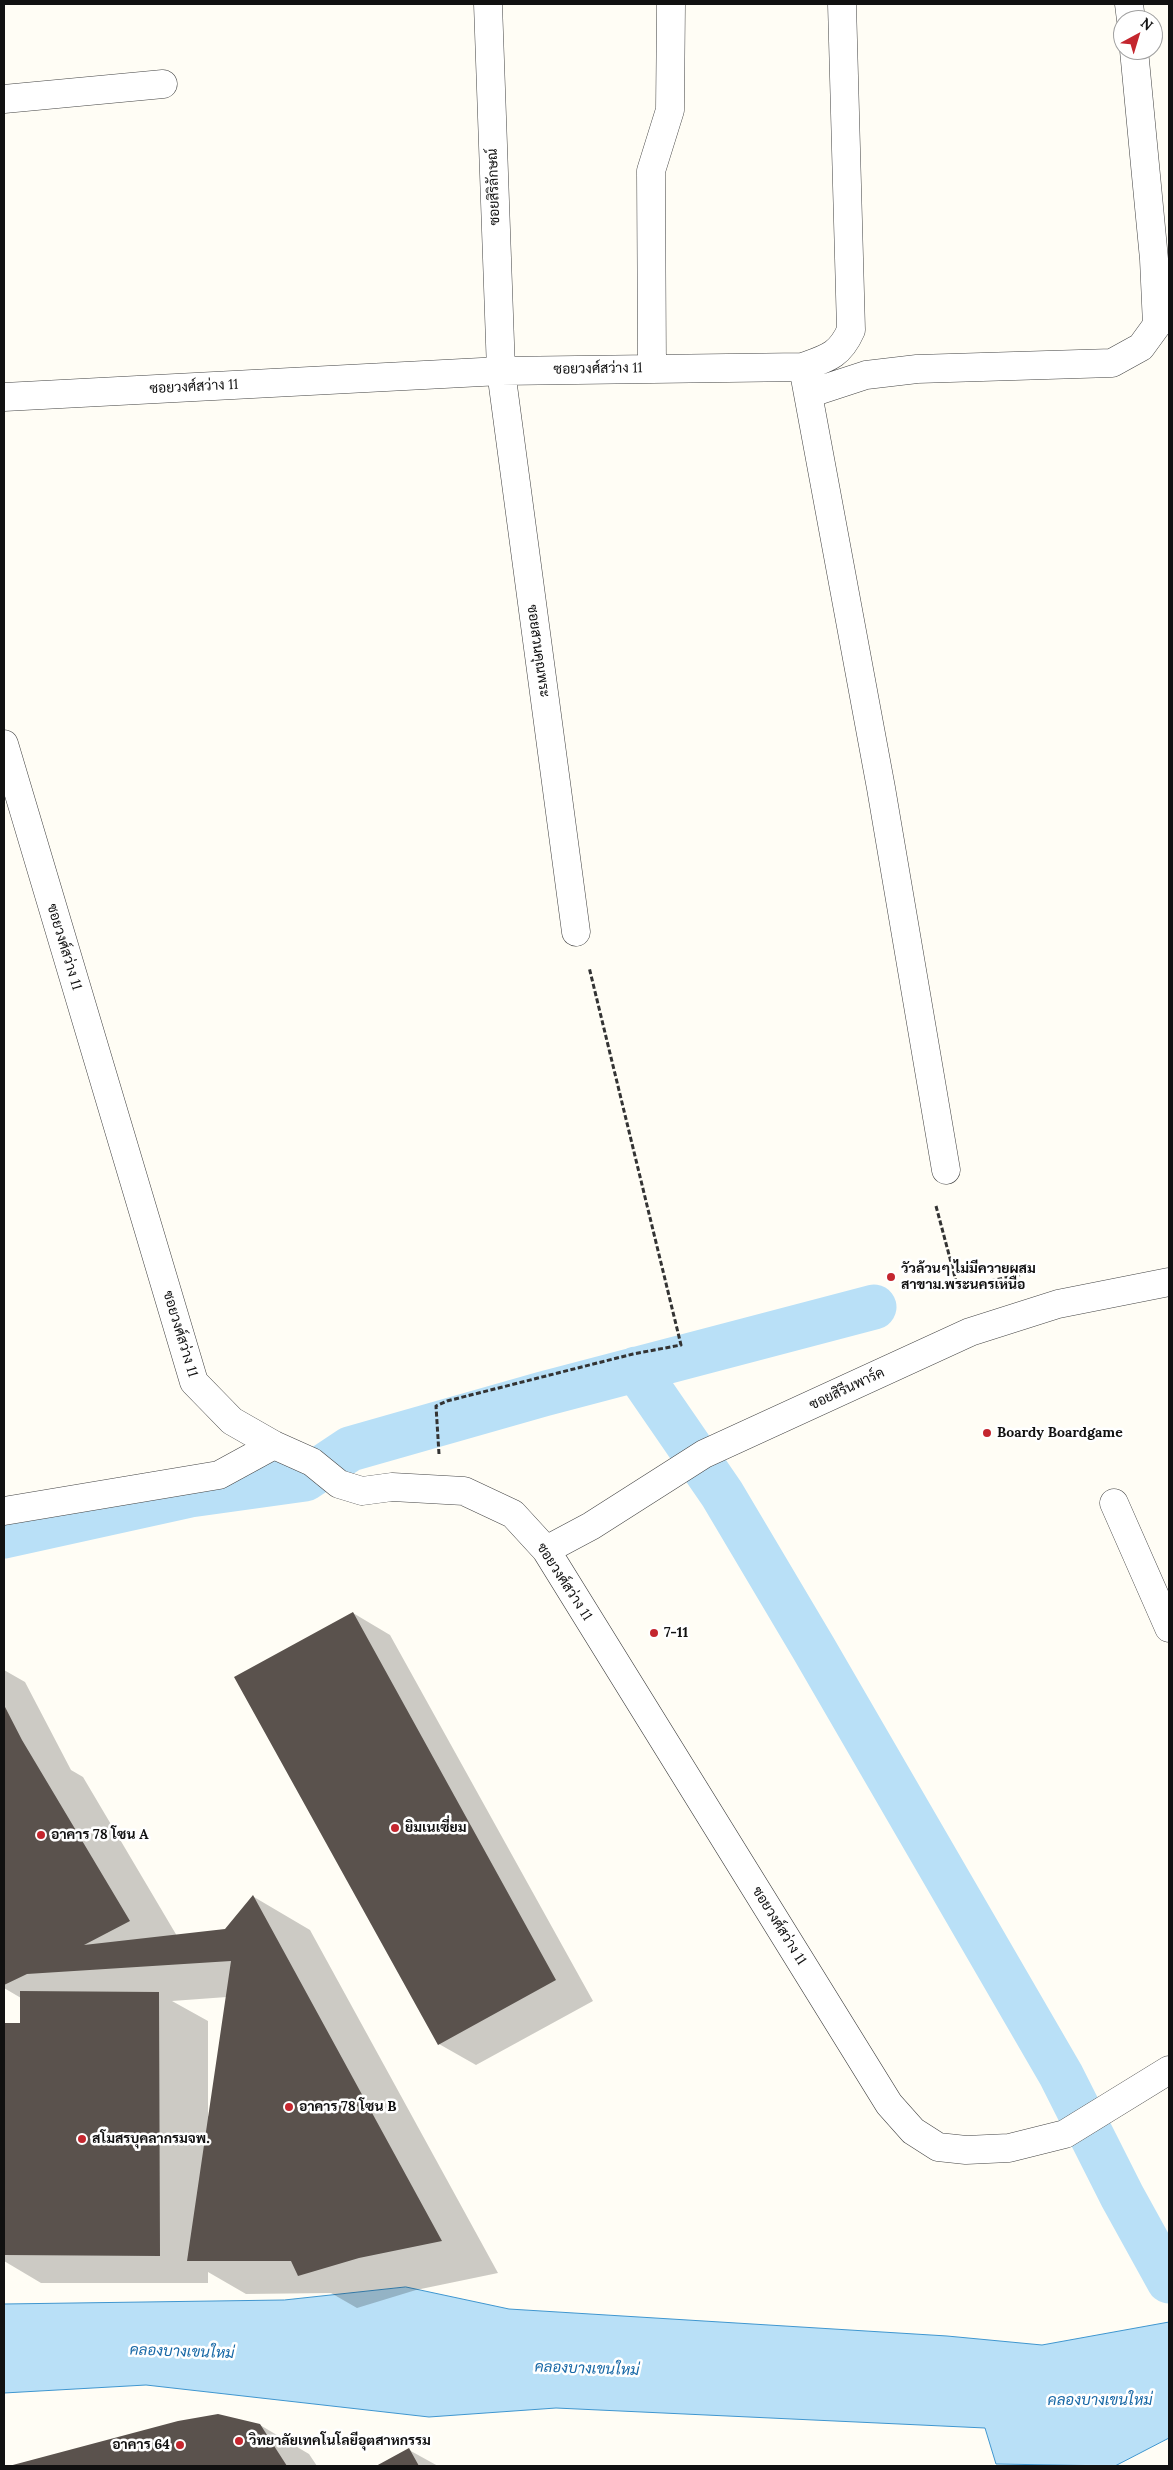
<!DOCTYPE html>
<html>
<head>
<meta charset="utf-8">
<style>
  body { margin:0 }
  #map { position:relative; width:1173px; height:2470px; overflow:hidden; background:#fffdf5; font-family:Lora,serif }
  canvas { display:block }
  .frame { position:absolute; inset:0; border:5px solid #111; pointer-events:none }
  .north { position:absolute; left:1113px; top:10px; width:50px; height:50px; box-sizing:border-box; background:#fff; border:1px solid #a0a0a0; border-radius:50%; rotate:39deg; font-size:14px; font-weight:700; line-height:20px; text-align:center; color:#111 }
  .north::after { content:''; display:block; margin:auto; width:18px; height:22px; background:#c4262e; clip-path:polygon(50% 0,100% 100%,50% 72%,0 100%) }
</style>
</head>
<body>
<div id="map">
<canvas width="1173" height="2470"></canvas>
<div class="frame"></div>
<div class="north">N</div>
</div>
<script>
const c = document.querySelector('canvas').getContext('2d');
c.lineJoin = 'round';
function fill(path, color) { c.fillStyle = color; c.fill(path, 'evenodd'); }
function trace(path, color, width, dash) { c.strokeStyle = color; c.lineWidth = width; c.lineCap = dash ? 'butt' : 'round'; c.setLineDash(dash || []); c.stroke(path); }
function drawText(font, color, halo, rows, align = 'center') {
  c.font = font + ' Lora,Sarabun,serif'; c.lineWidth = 5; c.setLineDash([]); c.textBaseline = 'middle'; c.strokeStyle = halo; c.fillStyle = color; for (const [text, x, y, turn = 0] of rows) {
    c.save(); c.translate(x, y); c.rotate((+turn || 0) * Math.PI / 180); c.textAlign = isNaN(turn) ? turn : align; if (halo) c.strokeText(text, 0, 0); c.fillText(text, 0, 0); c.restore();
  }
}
const water = new Path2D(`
  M1105,2145L1169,2250V2302L1085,2152Z
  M406,2287L509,2309L947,2336L1042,2345L1169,2322V2438L1115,2466L996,2464L985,2428L556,2408L429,2417L146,2385L4,2393V2304L284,2300Z`);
const shadow = new Path2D(`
  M353,1613L390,1635L593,2001L476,2065L439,2044Z
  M4,1670L25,1682L71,1770L83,1777L177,1936L226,1930L254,1897L310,1930L498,2273L416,2290L357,2308L331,2293L246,2294L208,2272V2283H41L4,2261V2024H21V1998L4,1988ZM227,1997L210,2116H208V2021L172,2001Z
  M179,2422L260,2425L309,2454L317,2466H11Z
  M409,2450L438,2466H379Z`);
const canal = new Path2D(`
  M636,1369L722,1494L814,1649L1061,2075L1122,2196L1169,2281
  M4,1536L190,1495L305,1479L350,1449L543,1394L874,1307`);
const building = new Path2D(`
  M353,1612L556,1980L438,2045L234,1677Z
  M4,1705L22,1740L130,1921L84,1945L225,1929L253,1895L442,2241L359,2258L298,2276L291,2261H187L231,1961L27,1974L4,1985Z
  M20,1991L159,1992L160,2256L4,2255V2023H20Z
  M218,2414L260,2424L287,2466H9L178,2421Z
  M409,2448L419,2466H376Z`);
const path = new Path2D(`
  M936,1206L956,1281L969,1285L1020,1275
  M439,1454L436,1406L447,1401L633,1354L681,1345L589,967`);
const street = new Path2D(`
  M488,4L501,371L576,932
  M1129,4L1131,20
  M4,99L163,84
  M803,367L881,788L946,1170
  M652,368L651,171L670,110L671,4
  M808,394L866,375L917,369L1112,363L1141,347L1157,325L1154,259L1134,50
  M4,397L501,371L803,367C828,358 840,355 851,330L842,4
  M4,744L194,1382L232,1421L274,1445L312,1462L339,1484L362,1491L392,1487L464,1491L513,1514L546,1550L889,2104L913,2131L938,2147L966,2150L1009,2148L1065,2134L1169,2070
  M1114,1503L1169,1628
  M4,1511L219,1475L274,1445
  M546,1550L591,1526L704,1454L970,1332L1058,1304L1169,1282`);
const markers = [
  [891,1277,5,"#c4262e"],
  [987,1433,5,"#c4262e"],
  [654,1633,5,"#c4262e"],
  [395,1828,5,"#c4262e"],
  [41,1835,5,"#c4262e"],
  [289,2107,5,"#c4262e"],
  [82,2139,5,"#c4262e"],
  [239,2441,5,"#c4262e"],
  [180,2445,5,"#c4262e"]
];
const streetNames = [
  ["ซอยสิริลักษณ์",494,187,-92],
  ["ซอยวงศ์สว่าง 11",598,369,-1],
  ["ซอยวงศ์สว่าง 11",194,387,-3],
  ["ซอยสวนคุณพระ",538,651,82],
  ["ซอยวงศ์สว่าง 11",64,947,73],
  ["ซอยวงศ์สว่าง 11",180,1334,73],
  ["ซอยสิรีนพาร์ค",847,1389,-25],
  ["ซอยวงศ์สว่าง 11",564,1582,57],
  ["ซอยวงศ์สว่าง 11",779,1926,58]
];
const poiNames = [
  ["วัวล้วนๆ ไม่มีควายผสม",901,1269],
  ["สาขาม.พระนครเหนือ",901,1285],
  ["Boardy Boardgame",997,1433],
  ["7-11",664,1633],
  ["ยิมเนเซี่ยม",405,1828],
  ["อาคาร 78 โซน A",51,1835],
  ["อาคาร 78 โซน B",299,2107],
  ["สโมสรบุคลากรมจพ.",92,2139],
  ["วิทยาลัยเทคโนโลยีอุตสาหกรรม",249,2441],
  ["อาคาร 64",170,2445,"right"]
];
const waterNames = [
  ["คลองบางเขนใหม่",182,2352,2],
  ["คลองบางเขนใหม่",587,2369,2],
  ["คลองบางเขนใหม่",1100,2401]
];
fill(water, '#b9e0f7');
trace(water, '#3f96cf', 1);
fill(shadow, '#0003');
trace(canal, '#b9e0f7', 45);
fill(building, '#5a524d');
trace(street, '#444', 29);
trace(path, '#333', 3, [5, 2.5]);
trace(street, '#fff', 28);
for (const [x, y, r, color] of markers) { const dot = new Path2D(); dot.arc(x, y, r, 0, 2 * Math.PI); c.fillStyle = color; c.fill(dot); trace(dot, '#fff', 2); }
drawText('14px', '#111', '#fff', streetNames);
drawText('bold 14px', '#111', '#fff', poiNames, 'left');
drawText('italic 15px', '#1768a6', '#fff', waterNames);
</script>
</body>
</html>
